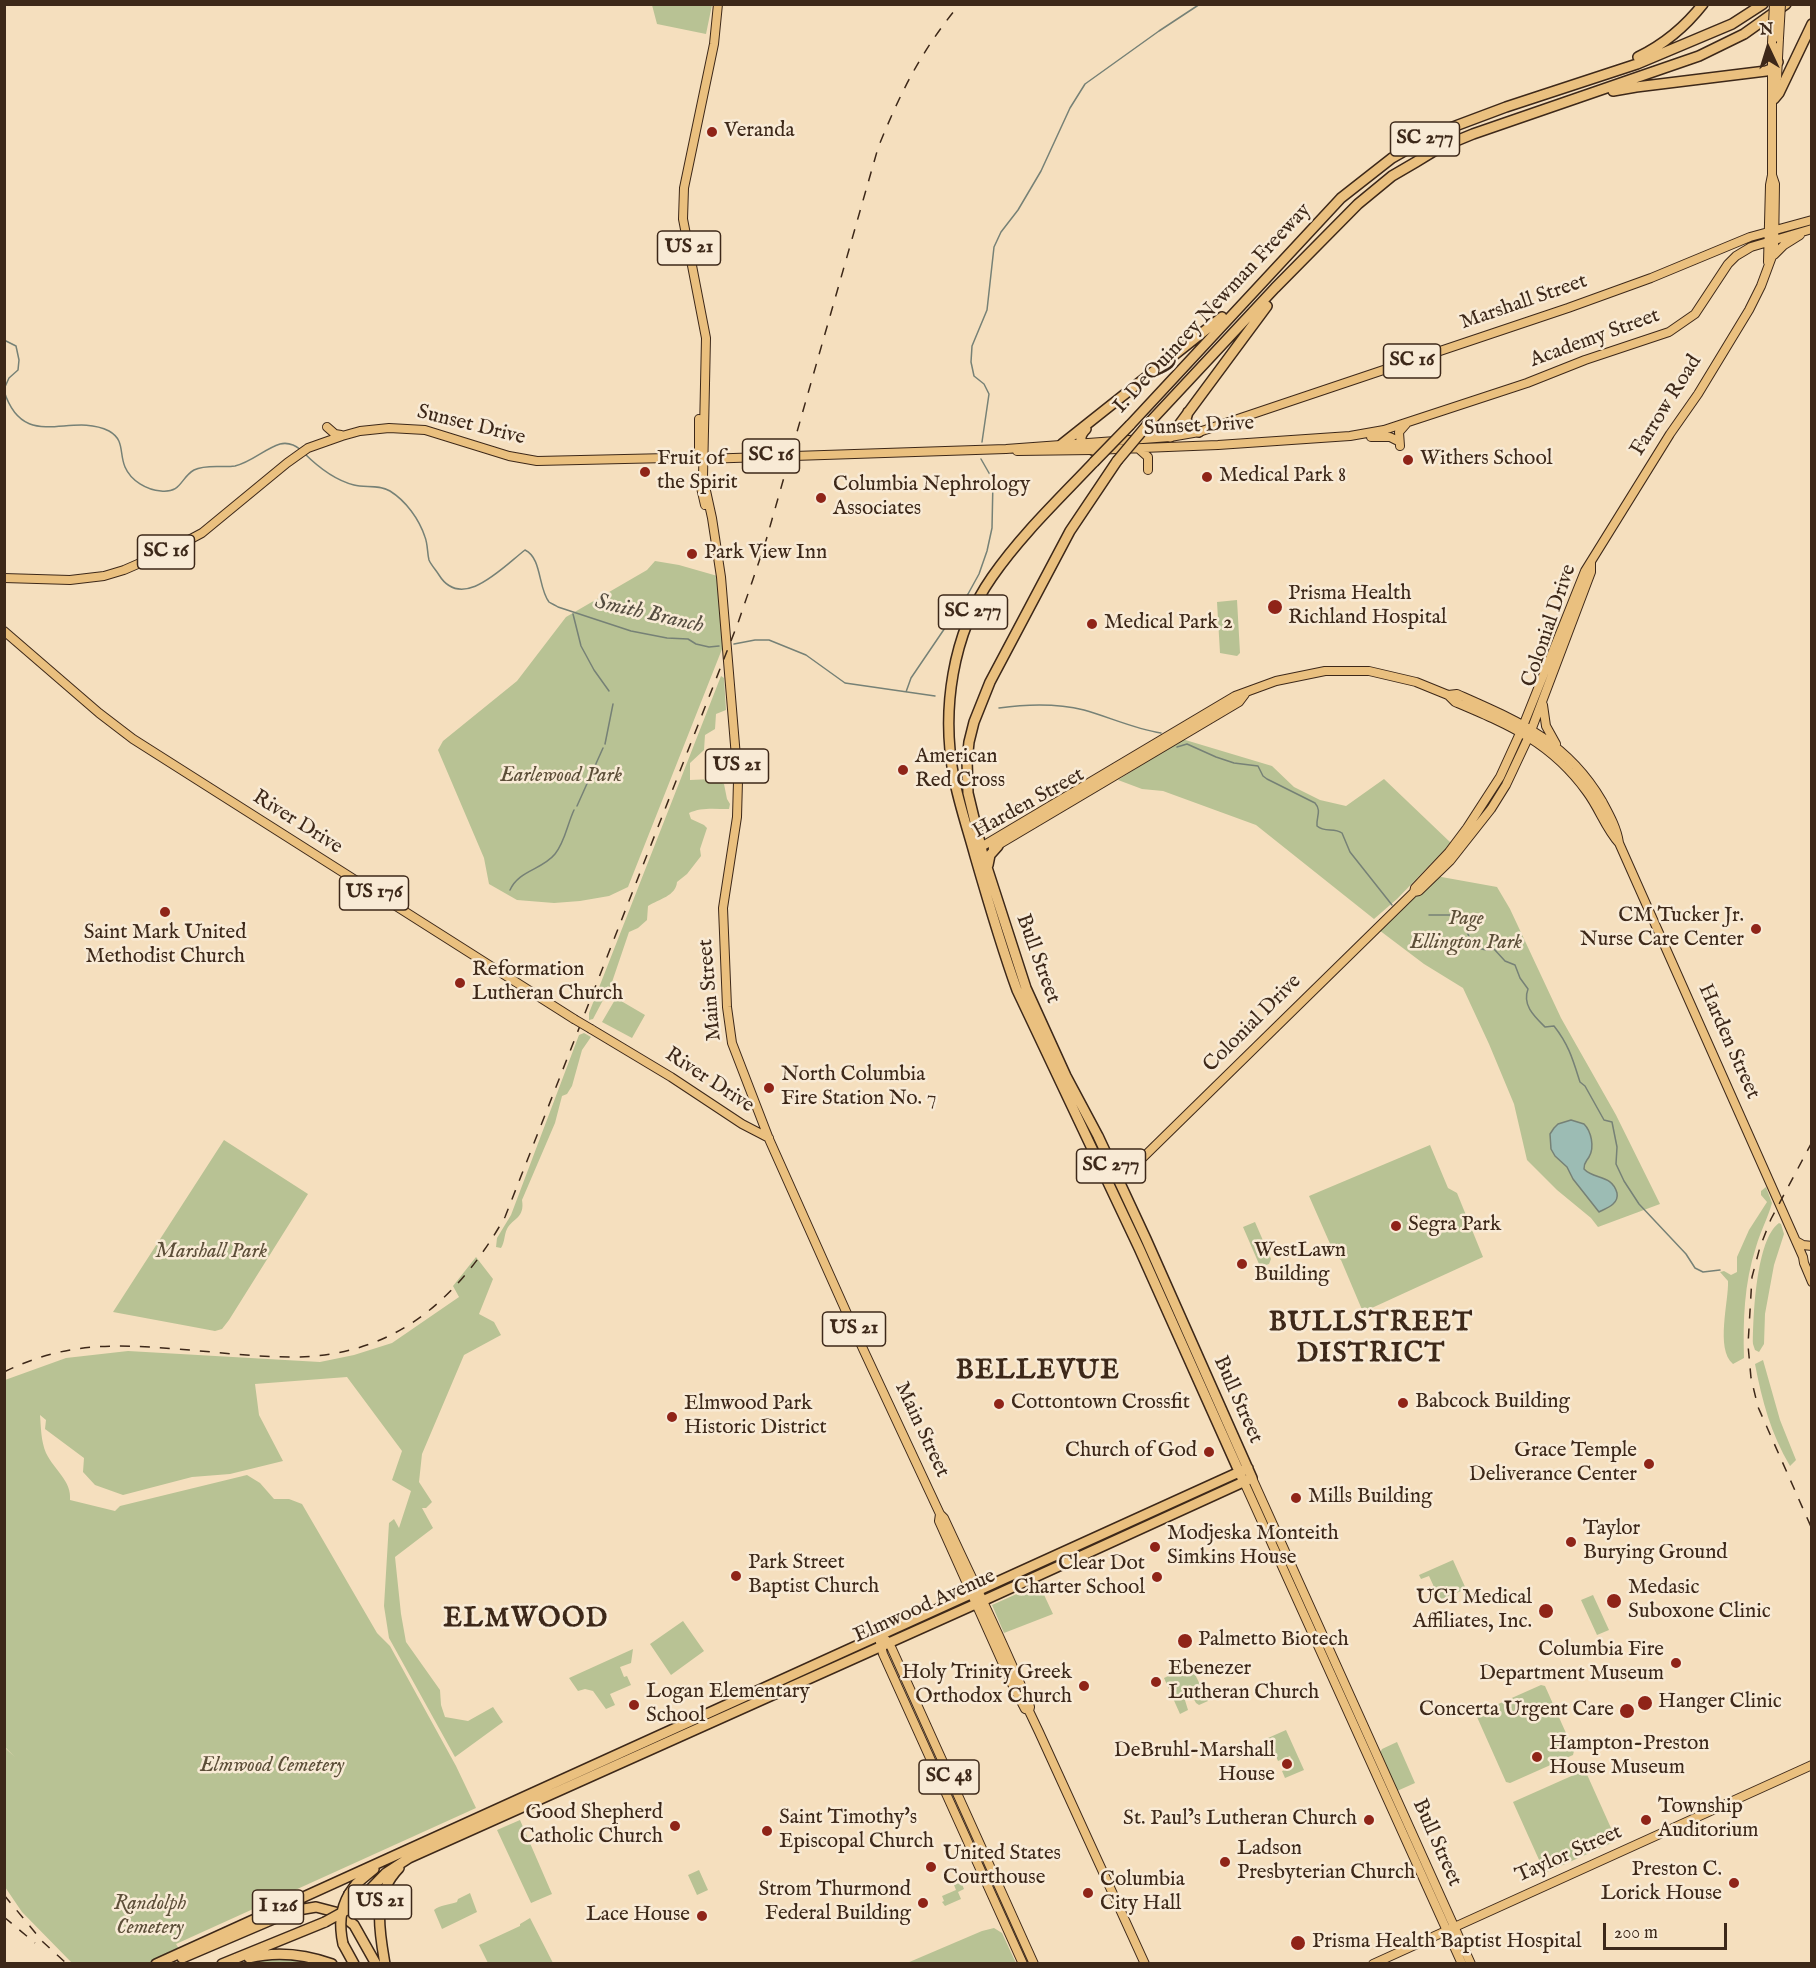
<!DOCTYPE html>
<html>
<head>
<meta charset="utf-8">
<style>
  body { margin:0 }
  #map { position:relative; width:1816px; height:1968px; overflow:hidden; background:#f5dfbe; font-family:"IM FELL English",serif }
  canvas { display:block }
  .frame { position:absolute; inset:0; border:6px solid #3d2819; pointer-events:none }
  .north { position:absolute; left:1738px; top:18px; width:60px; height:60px; -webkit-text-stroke:4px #f8ead5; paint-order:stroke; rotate:356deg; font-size:16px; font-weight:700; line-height:24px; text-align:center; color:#3d2819 }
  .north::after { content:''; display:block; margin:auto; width:21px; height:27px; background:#3d2819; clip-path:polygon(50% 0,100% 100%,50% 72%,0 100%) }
  .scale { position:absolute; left:1603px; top:1923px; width:124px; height:27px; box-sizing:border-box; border:3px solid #3d2819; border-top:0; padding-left:8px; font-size:18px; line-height:21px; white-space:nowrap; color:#3d2819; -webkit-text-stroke:4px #f8ead5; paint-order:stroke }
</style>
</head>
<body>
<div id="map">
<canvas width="1816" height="1968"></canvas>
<div class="frame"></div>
<div class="north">N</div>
<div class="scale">200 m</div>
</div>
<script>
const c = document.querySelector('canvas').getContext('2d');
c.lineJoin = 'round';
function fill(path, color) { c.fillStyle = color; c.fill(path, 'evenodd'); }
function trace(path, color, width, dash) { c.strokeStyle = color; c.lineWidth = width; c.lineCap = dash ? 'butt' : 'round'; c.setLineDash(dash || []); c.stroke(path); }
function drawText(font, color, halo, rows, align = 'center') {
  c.font = font + ' "IM FELL English",serif'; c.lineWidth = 5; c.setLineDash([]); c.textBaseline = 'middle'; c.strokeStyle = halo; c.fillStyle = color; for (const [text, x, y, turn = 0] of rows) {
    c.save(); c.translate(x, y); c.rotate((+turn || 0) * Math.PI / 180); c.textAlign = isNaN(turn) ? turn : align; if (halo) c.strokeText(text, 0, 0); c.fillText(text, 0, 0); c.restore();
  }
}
const green = new Path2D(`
  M652,5H712L706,34L657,24Z
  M655,561L679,565L721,577L726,639L628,887L609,896L580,901L554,903L517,900L489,884L484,858L438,750L443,741L517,681L566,617L647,570Z
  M1237,600L1240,653L1237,656L1220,653L1217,602Z
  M721,676L724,678L726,710L716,714L715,729L705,735L704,750L690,763V780L713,779L724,784L727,799L730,804L729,809C715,809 701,807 689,813L691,819L704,825L707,828L700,849L701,856L687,874L677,882C676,896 659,899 648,906L647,920L638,928L629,932L611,985L593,1019L589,1020V1013Z
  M1182,739L1272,766L1294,787L1320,800L1346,806L1384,779L1451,843L1397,899L1374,919L1256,825L1163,791L1142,789L1118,780Z
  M1436,876L1497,887L1510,909L1561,1018L1616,1115L1660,1204L1598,1227L1591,1218L1557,1190L1527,1160L1514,1104L1489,1044L1463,988L1424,964L1379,930Z
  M616,998L645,1015L632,1038L602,1022Z
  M584,1033L591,1037L582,1050L572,1086L567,1094L562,1096L555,1123L522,1200C525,1218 513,1218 507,1229C504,1235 505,1242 501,1248L496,1247L497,1238L511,1215L579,1035Z
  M224,1140L308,1194L229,1320L222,1329L215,1331L113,1312Z
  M1430,1145L1448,1188L1457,1193L1483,1257L1363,1312L1341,1260L1335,1255L1309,1196Z
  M1766,1187L1772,1203C1768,1218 1760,1232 1756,1247C1744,1284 1743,1320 1744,1358L1733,1364C1715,1349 1729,1301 1728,1281L1720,1272L1724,1271L1731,1275L1737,1272V1257L1749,1230L1767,1202L1761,1195V1191Z
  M1255,1222L1271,1259L1269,1264L1263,1266L1259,1264L1243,1227Z
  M1779,1223L1781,1224L1784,1234L1774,1265L1765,1314L1764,1344L1759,1352L1755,1350L1753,1344C1753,1317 1756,1239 1779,1223Z
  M476,1257L493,1279L479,1314L494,1322L501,1335L464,1355L422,1454L419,1482L432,1502L426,1508H422L433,1528L395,1557L401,1614L406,1642L440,1690L441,1705L445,1717L468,1721L493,1707L503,1722L455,1757L389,1638L384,1606L389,1523L394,1519L399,1528L411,1491L392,1480L402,1451L347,1377L255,1384L259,1415L283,1461L230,1474L192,1477L123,1495L95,1485L83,1472L84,1458L45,1429L46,1420L40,1415C41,1428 41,1441 46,1453C54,1470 72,1481 70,1500L115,1511L120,1506L247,1475L260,1483L274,1499H289L302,1504L377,1633L390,1646L456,1766L476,1808L176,1944L179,1949L150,1963H72L22,1912L5,1887L4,1747L15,1757L4,1746L5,1380L66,1358L128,1351L320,1362L354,1355L392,1343L459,1297L453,1286Z
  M1763,1360L1780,1420L1796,1460L1790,1466C1771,1434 1762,1401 1755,1364Z
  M1453,1560L1466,1589L1440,1600L1429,1576L1421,1579L1419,1575Z
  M1039,1584L1053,1614L1004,1633L992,1605Z
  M1593,1595L1609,1630L1597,1635L1581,1600Z
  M683,1621L704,1651L671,1675L650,1644Z
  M633,1649L631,1663L620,1667L624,1677L627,1676L631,1685L610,1694L615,1705L606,1709L593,1691L585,1689L578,1691L569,1678Z
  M1186,1656L1208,1701L1199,1705L1196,1703L1191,1694L1185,1693L1184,1697L1188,1710L1180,1714L1164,1678L1181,1670L1179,1664Z
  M1541,1685L1545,1686L1574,1751L1573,1755L1510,1783L1506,1782L1477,1717L1478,1713Z
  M1286,1730L1304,1770L1285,1778L1282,1771L1293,1768L1294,1765L1290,1756L1278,1761L1268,1738Z
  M1397,1742L1415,1783L1397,1791L1380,1753L1382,1749Z
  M1585,1770L1615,1837L1614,1842L1545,1873L1513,1802Z
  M520,1820L552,1894L531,1903L497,1830Z
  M699,1870L708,1890L697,1895L688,1875Z
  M961,1882L964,1889L958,1892L961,1899L945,1906L942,1902L944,1901L942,1896L956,1890L954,1885Z
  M470,1893L477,1912L442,1929L434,1910C440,1905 449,1905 457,1902L458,1899Z
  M530,1918L553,1963H488L479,1945L520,1926V1924Z
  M994,1928L1002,1933L1016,1963H907L982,1931Z
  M277,1956L322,1964H238L259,1958Z`);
const water = new Path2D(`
  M1571,1120L1584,1124C1591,1131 1595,1147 1589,1157C1586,1162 1584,1162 1584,1169C1594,1180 1612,1174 1617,1193C1619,1204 1607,1208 1599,1212L1573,1179L1567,1167L1555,1156L1551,1149L1550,1134L1554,1128L1558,1124Z`);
const stream = new Path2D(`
  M4,340L16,346L19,360L18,370L9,378L4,389
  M4,391C24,453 70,411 109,431C125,440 119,453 125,467C131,481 147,490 161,491C182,493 180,478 194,470C206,464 222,468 235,466C252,462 264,449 280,444C288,442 295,445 301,450
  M982,442L989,394L984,384L974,376L971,362L972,346L987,310L994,247L1001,232L1018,210L1041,171L1070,108L1085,84L1159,31L1200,4
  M304,453C318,467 334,480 354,485C365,488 379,484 390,491C406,501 419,519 425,537C428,545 427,552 429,560C431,565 436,570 439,575C462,612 503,567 525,550C542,558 538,588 549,602C552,604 555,605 558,607L631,631L667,638L688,639L696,644L709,647L719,646
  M573,614L581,646L594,670L609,691
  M734,644L755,640H769L806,655L845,683L935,696
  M906,692L911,678L968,594L979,574L987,551L992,528L993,480L981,459
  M999,708C1027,704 1056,703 1084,710C1109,717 1135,729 1161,733
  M605,744L613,704
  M1177,747L1187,744L1216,757L1234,763L1258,766L1263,776L1267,779L1315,803C1322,811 1316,817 1317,826C1325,833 1334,827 1342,833L1350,852L1392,905
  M577,806L603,748
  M510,890C519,870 542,870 555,854C565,842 567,825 574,810
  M1429,915H1455C1458,918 1463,922 1465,927C1470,941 1476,953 1494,949L1505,961L1515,965L1520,978L1528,989C1522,1005 1534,1016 1545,1027L1554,1026C1569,1045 1573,1060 1580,1082L1585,1086L1604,1120L1612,1122L1617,1147L1616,1164L1624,1181L1639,1204L1686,1254L1695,1268L1703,1272L1720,1270`);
const major = new Path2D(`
  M718,4L714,44L684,188L683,219L706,338L703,477L712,518L721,577L738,781L737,817L723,908L727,1007L732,1043L769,1139L857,1336L940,1514L944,1518C973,1581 1004,1643 1030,1707L1029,1711L1039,1732L1145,1964
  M1774,93L1777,78L1779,38
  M1774,255L1784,245L1800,235
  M1768,262L1770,185L1772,175V43
  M327,427L335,434L341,435
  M1371,437H1390L1398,441
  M1400,446L1399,432L1406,424
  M1139,449L1148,457V470
  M1017,451L1093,450L1218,445L1350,436L1384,430L1527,383L1585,360L1669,332L1695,314L1728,264L1736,256L1751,247L1812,229
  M699,458V419
  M699,479L705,505
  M4,578L70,580L104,576L124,570L170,550L202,533L287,463L308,448L342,436L360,431L389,428L425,430L509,456L537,461L668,458L703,459L1006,449L1170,437L1199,432L1568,308L1651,278L1750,237L1812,220
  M4,631L99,713L133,739L574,1019
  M1448,695L1457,694C1518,721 1567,741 1602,801C1609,814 1617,828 1619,843L1803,1257L1804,1263L1812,1282
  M1543,705L1546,726L1556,744
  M993,848L1239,702L1245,694
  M978,851L981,847L1235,696L1276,681L1325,671H1369L1416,682L1448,695L1455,702C1509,725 1551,742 1587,792C1599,808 1606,829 1619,843
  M1414,892L1419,891L1450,861L1491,809L1506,785L1529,736L1591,572V563
  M591,1029L671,1077L742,1124L769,1138
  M1119,1181L1414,892L1415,888L1449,852L1467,828L1500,777L1521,731L1585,571L1670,434L1698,394L1749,310L1761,286L1774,251L1775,184L1772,175
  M1796,1241L1803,1245L1812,1246
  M1252,1478L1471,1964
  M1244,1482L1462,1964
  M940,1514L939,1521L1012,1684L1025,1709L1028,1710
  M880,1634L889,1643L892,1649L1034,1964
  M880,1642L883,1654L1023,1964
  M1373,1964L1812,1765`);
const highway = new Path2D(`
  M1638,57C1665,44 1685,27 1703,4
  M1613,91L1636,87L1766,71L1771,69L1778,62
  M1774,99L1779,93L1812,24
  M1188,412L1186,419L1188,426L1199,432
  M1148,424L1275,288L1358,204L1392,176L1416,162L1439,148L1473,134L1699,56L1744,34L1786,4
  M1130,425L1341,198L1392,158L1434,134L1506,107L1637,64L1732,24L1763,4
  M1086,429C1076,439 1082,446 1093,450
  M1170,437L1267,306
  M1062,444L1222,317
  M1094,462C1059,499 1021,535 992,577C952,634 941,711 954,778C959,804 968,830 975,856C988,901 1001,946 1017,990L1139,1248L1242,1478
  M988,865L990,855L998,846
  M349,1894L356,1884L374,1869
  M354,1906L386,1873L409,1858L989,1598L1252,1478L1146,1239L1098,1136L1066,1076L1026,988L983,855L968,793L967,761L969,742L974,722L990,682L1070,531L1117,461
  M343,1944L354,1964
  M182,1958L292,1911L316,1907L339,1913L354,1925L376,1964
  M249,1958C277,1951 304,1954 332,1964
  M156,1964L1248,1468
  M222,1964L325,1922
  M385,1964C379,1929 372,1896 399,1868`);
const rail = new Path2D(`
  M1812,1142L1771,1219L1760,1247L1752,1277L1748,1345L1751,1378L1758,1407L1812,1529
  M4,1372C66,1342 111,1344 178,1349C216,1352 254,1357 292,1357C393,1357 457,1301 505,1217L738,623L765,544L878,148C900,93 922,49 960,4
  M4,1895L43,1942L67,1964
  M4,1917L35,1943`);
const majorBridge = new Path2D(`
  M1779,38L1781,4
  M1772,43L1774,4
  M574,1019L591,1029`);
const highwayBridge = new Path2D(`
  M1117,461L1148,424
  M1094,462L1130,425
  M325,1922L354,1906
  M343,1944C339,1925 340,1910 349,1894`);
const markers = [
  [712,132,6,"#8f2418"],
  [1408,460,6,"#8f2418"],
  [645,472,6,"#8f2418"],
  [1207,477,6,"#8f2418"],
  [821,498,6,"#8f2418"],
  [692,554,6,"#8f2418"],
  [1275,607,8,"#8f2418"],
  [1092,624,6,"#8f2418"],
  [903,770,6,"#8f2418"],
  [165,912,6,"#8f2418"],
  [1756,929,6,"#8f2418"],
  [460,983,6,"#8f2418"],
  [769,1088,6,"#8f2418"],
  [1396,1226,6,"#8f2418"],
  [1242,1264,6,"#8f2418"],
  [1403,1403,6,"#8f2418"],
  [999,1404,6,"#8f2418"],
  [672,1417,6,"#8f2418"],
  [1209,1452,6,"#8f2418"],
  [1649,1464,6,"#8f2418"],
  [1296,1498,6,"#8f2418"],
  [1571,1542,6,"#8f2418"],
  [1155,1547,6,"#8f2418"],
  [736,1576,6,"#8f2418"],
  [1157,1577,6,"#8f2418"],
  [1614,1601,8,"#8f2418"],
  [1546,1611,8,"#8f2418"],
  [1185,1641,8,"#8f2418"],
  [1676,1663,6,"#8f2418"],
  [1156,1682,6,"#8f2418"],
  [1084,1686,6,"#8f2418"],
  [1645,1703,8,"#8f2418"],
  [634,1705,6,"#8f2418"],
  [1627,1711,8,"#8f2418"],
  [1537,1757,6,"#8f2418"],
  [1287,1764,6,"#8f2418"],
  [1369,1820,6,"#8f2418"],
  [1646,1820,6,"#8f2418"],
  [675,1826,6,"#8f2418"],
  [767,1831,6,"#8f2418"],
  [1225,1862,6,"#8f2418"],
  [931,1867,6,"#8f2418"],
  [1734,1883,6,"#8f2418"],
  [1088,1893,6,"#8f2418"],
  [923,1903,6,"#8f2418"],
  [702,1916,6,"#8f2418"],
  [1298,1943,8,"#8f2418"]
];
const shields = [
  [1425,139,69],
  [689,248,63],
  [1412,361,57],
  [771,456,57],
  [166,552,57],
  [973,612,69],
  [737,766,63],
  [374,893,69],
  [1111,1166,69],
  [854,1329,63],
  [949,1777,60],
  [380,1902,63],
  [278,1907,51]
];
const shieldNames = [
  ["SC 277",1425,139],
  ["US 21",689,248],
  ["SC 16",1412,361],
  ["SC 16",771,456],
  ["SC 16",166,552],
  ["SC 277",973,612],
  ["US 21",737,766],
  ["US 176",374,893],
  ["SC 277",1111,1166],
  ["US 21",854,1329],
  ["SC 48",949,1777],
  ["US 21",380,1902],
  ["I 126",278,1907]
];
const poiNames = [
  ["Veranda",724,132],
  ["Fruit of",657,460],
  ["the Spirit",657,484],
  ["Withers School",1420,460],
  ["Medical Park 8",1219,477],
  ["Columbia Nephrology",833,486],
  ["Associates",833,510],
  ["Park View Inn",704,554],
  ["Prisma Health",1288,595],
  ["Richland Hospital",1288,619],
  ["Medical Park 2",1104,624],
  ["American",915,758],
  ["Red Cross",915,782],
  ["CM Tucker Jr.",1744,917,"right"],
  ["Nurse Care Center",1744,941,"right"],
  ["Saint Mark United",165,934,"center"],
  ["Methodist Church",165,958,"center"],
  ["Reformation",472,971],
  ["Lutheran Church",472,995],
  ["North Columbia",781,1076],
  ["Fire Station No. 7",781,1100],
  ["Segra Park",1408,1226],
  ["WestLawn",1254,1252],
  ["Building",1254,1276],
  ["Babcock Building",1415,1403],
  ["Cottontown Crossfit",1011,1404],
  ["Elmwood Park",684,1405],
  ["Historic District",684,1429],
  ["Church of God",1197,1452,"right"],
  ["Grace Temple",1637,1452,"right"],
  ["Deliverance Center",1637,1476,"right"],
  ["Mills Building",1308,1498],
  ["Taylor",1583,1530],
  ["Burying Ground",1583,1554],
  ["Modjeska Monteith",1167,1535],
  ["Simkins House",1167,1559],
  ["Park Street",748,1564],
  ["Baptist Church",748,1588],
  ["Clear Dot",1145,1565,"right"],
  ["Charter School",1145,1589,"right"],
  ["Medasic",1628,1589],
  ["Suboxone Clinic",1628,1613],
  ["UCI Medical",1532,1599,"right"],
  ["Affiliates, Inc.",1532,1623,"right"],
  ["Palmetto Biotech",1198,1641],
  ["Columbia Fire",1664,1651,"right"],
  ["Department Museum",1664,1675,"right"],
  ["Ebenezer",1168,1670],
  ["Lutheran Church",1168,1694],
  ["Holy Trinity Greek",1072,1674,"right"],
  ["Orthodox Church",1072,1698,"right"],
  ["Logan Elementary",646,1693],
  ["School",646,1717],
  ["Hanger Clinic",1658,1703],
  ["Concerta Urgent Care",1614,1711,"right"],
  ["Hampton-Preston",1549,1745],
  ["House Museum",1549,1769],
  ["DeBruhl-Marshall",1275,1752,"right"],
  ["House",1275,1776,"right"],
  ["Township",1658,1808],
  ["Auditorium",1658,1832],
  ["Good Shepherd",663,1814,"right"],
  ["Catholic Church",663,1838,"right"],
  ["Saint Timothy's",779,1819],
  ["Episcopal Church",779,1843],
  ["St. Paul’s Lutheran Church",1357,1820,"right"],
  ["Ladson",1237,1850],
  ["Presbyterian Church",1237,1874],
  ["United States",943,1855],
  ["Courthouse",943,1879],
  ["Preston C.",1722,1871,"right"],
  ["Lorick House",1722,1895,"right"],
  ["Columbia",1100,1881],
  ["City Hall",1100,1905],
  ["Strom Thurmond",911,1891,"right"],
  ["Federal Building",911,1915,"right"],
  ["Lace House",690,1916,"right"],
  ["Prisma Health Baptist Hospital",1312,1943]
];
const streetNames = [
  ["Marshall Street",1524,303,-19],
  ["I. DeQuincey Newman Freeway",1213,309,-47],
  ["Academy Street",1595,339,-20],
  ["Farrow Road",1667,406,-58],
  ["Sunset Drive",471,426,14],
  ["Sunset Drive",1199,427,-3],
  ["Colonial Drive",1550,626,-71],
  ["Harden Street",1029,804,-29],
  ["River Drive",297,823,32],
  ["Bull Street",1037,959,70],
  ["Main Street",711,990,-95],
  ["Colonial Drive",1253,1024,-45],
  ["Harden Street",1728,1042,66],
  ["River Drive",709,1081,33],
  ["Bull Street",1237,1400,66],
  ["Main Street",921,1430,65],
  ["Elmwood Avenue",925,1607,-24],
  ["Bull Street",1436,1843,66],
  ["Taylor Street",1569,1855,-24]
];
const parkNames = [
  ["Earlewood Park",561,777],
  ["Page",1466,920],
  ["Ellington Park",1466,944],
  ["Marshall Park",211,1253],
  ["Elmwood Cemetery",272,1767],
  ["Randolph",150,1905],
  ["Cemetery",150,1929]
];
const waterNames = [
  ["Smith Branch",649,615,13]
];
const districtNames = [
  ["BULLSTREET",1371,1324],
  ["DISTRICT",1371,1355],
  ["BELLEVUE",1038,1372],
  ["ELMWOOD",526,1620]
];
fill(green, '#b8c294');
fill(water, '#9cbcb4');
trace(water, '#768176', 1.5);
trace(stream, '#768176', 1.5);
trace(major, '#3d2819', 10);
trace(highway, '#3d2819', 12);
trace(major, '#eac07f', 8);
trace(highway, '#eac07f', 9);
trace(rail, '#3d2819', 1.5, [10, 10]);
trace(majorBridge, '#3d2819', 10, []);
trace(highwayBridge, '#3d2819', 12, []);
trace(majorBridge, '#eac07f', 8);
trace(highwayBridge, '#eac07f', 9);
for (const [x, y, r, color] of markers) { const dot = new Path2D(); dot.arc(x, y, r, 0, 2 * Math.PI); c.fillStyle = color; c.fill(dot); trace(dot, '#f8ead5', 2); }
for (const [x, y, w] of shields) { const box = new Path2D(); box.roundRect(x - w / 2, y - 17, w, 34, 4.5); c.fillStyle = '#f8ead5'; c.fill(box); trace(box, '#3d2819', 1.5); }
drawText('bold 20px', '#3d2819', null, shieldNames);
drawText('21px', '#3d2819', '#f8ead5', poiNames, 'left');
drawText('21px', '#3d2819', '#f8ead5', streetNames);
drawText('italic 21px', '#5c4e38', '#f8ead5', parkNames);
drawText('italic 22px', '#554d40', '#f8ead5', waterNames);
c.letterSpacing = '1.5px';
drawText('bold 27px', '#3d2819', '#f8ead5', districtNames);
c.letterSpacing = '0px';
</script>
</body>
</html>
